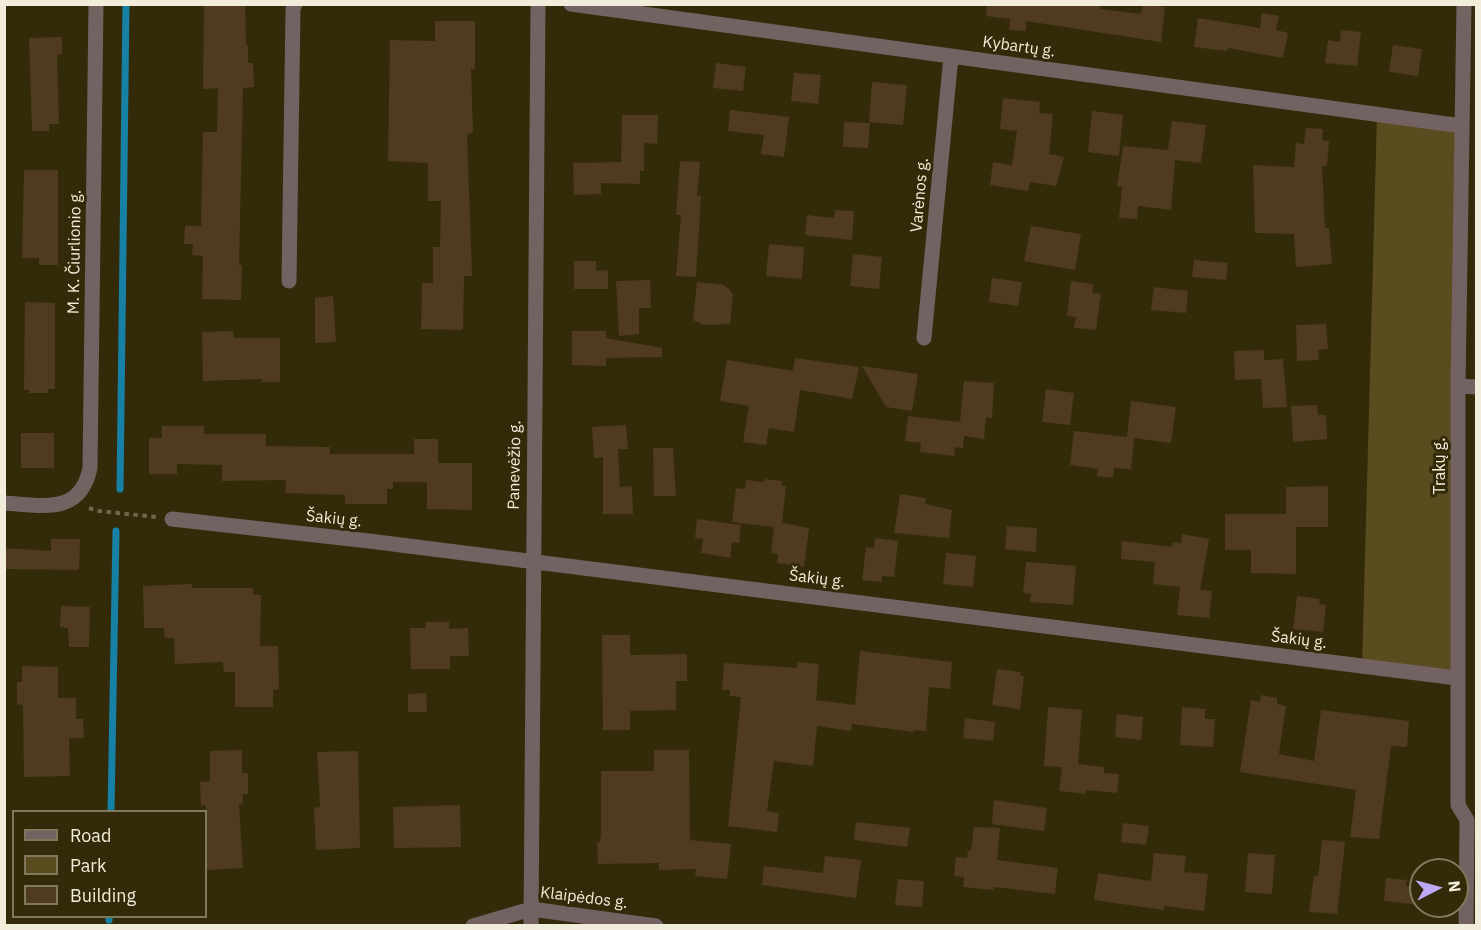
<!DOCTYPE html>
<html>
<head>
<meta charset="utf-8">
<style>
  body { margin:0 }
  #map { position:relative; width:1481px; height:930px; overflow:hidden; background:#332a0a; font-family:"IBM Plex Sans",sans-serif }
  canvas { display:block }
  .frame { position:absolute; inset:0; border:6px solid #f2ecda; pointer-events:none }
  .legend { position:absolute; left:12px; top:810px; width:195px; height:108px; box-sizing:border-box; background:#332a0a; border:2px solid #7f785d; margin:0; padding:8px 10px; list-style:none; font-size:18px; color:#f2ecda }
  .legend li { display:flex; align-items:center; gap:12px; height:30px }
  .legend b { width:30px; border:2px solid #7f785d }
  .north { position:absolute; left:1409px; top:858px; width:60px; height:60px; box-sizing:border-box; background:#332a0a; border:2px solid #7f785d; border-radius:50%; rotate:84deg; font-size:16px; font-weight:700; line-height:24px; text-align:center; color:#f2ecda }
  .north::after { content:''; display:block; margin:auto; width:21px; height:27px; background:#bda9f5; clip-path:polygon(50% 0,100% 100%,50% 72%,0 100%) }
</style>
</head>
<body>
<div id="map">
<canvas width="1481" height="930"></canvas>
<div class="frame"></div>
<ul class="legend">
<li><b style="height:8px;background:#736262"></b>Road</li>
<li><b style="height:16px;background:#594c1e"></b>Park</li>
<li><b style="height:16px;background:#503b21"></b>Building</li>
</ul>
<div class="north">N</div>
</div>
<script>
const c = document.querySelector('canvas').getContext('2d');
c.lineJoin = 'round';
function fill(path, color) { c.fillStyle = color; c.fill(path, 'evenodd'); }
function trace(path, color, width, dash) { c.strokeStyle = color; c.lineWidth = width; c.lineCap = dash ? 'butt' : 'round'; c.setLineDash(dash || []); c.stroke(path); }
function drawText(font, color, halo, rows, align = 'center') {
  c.font = font + ' "IBM Plex Sans",sans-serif'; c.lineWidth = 6; c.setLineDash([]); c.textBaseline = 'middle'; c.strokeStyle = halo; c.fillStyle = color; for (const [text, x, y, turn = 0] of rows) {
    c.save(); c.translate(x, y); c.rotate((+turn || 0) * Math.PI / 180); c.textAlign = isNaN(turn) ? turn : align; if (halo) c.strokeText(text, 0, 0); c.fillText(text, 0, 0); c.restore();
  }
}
const green = new Path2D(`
  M1377,115L1462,126L1457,678L1362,667Z`);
const stream = new Path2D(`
  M120,489L126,4
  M111,812L116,531
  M109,920V916`);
const building = new Path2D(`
  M204,4H245L246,45H248V63H253L254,87L243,88L239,265H242L241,300L202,299L203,256L192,255L193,244H184L185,226H201L203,132H217L218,88L203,89Z
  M987,4H1101L1100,9L1141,14L1143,4L1165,7L1161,42L1026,21V31L1009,30L1010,19L986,16Z
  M1262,13L1279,16L1276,30L1288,33L1283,58L1228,48L1227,51L1194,47L1198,18L1260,28Z
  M435,21H475V69H471L473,133L467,134L472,276H464L463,330L421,329L422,283H433V247H440L441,201H428V163L388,161L390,40L435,41Z
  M1341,30L1361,32L1357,66L1325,63L1328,40L1340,42Z
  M62,37V54L57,55L59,124H49V131H32L29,38Z
  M1393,45L1422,49L1418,76L1389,72Z
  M716,63L746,67L743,91L713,88Z
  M794,73L821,75L818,104L791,101Z
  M872,82L907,85L903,125L869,122Z
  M1003,98L1040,102L1039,113L1053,114L1049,154L1064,157L1056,186L1030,182L1028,191L990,185L993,162L1012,165L1017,131L1000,129Z
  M730,110L789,117L784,157L761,154L764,135L728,131Z
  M1092,111L1123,115L1119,156L1088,152Z
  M622,115H658L657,144L644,143V171H640V184L601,183V194L574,195L573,163L621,162Z
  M1172,121L1206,125L1201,163L1175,160L1171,210L1138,206L1137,219L1119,218L1122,187H1117L1123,146L1168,150Z
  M844,122L870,123L868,148L843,147Z
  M1306,128L1323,129L1322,140L1329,141L1327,166H1322L1325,228H1329L1332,264L1296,267L1294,234L1255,233L1253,165L1294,167L1296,143L1304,144Z
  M680,161L700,162L697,196H701L696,277L676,276L681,215H676Z
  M24,170H58V265H39V258H22Z
  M835,210L854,211L852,240L805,235L807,215L834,218Z
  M1031,226L1081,234L1075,270L1024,261Z
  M769,244L804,247L802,279L766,276Z
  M853,254L882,257L879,289L850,286Z
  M1194,260L1228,263L1226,280L1192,277Z
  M574,261H596V271L608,270V289H574Z
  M992,278L1022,282L1018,306L989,302Z
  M650,280L651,308H639V334L619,336L616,281Z
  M1071,281L1093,284L1092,293L1101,294L1096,330L1074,328L1076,317L1067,316Z
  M697,282L723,285L730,290L733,295L730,324L703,325L693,320Z
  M1154,287L1188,291L1186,313L1151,310Z
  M333,296L336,342L315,343V298Z
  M25,302L55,303V389H48V393H29V390H24Z
  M1326,324L1328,349L1318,350L1319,360L1297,361L1296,325Z
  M233,331L234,338H280V382H262V379L203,381L202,332Z
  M572,331H606V338L662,348V357L606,358V366L572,365Z
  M1264,350V360L1283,359L1287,407L1263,408L1261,379L1235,380L1234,351Z
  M795,358L859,367L852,399L800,390L794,432L769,428L766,445L743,442L749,406L720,401L727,360L793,371Z
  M862,366L918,374L912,411L886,407Z
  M964,381L994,383L992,418L986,417L984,439L964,436L963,448L955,447L954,456L920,452L921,443L905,441L908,416L960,422Z
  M1046,389L1074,393L1070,425L1042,422Z
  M1131,401L1176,407L1171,443L1134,438L1131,469L1114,468L1113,478L1097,476L1098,469L1070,465L1074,431L1127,437Z
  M1317,405L1318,415H1326L1327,439L1293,442L1291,406Z
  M626,425L628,449H618L620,487L632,486L633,514H603V457L594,458L592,427Z
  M162,426H204V434H266V446L330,447V454H414V439H438V463H472V510L427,509V482H393V489H387V504H345V495L285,493L286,480L222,481V465L177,464V474H149V438H162Z
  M21,433H54V468H21Z
  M653,448H673L676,496H654Z
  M765,479L782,481L781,485L786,486L782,523L809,528L804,567L777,563L778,554L771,553L774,527L732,522L736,488L745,489L746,480L764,482Z
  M1328,486V527H1296V574L1251,573V550H1225V514H1286V487Z
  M900,494L926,498L925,504L952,510L949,538L894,533Z
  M697,519L741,525L739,543L732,542L730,558L701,553L703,539L695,538Z
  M1007,526L1037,528L1036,552L1005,549Z
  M1182,534L1209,539L1200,590L1212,591L1209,618L1177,615L1180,587L1153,584L1155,562L1121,559L1122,541L1172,547L1173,542L1181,543Z
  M875,538L898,541L894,577L882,576V582L862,580L866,547L874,548Z
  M51,539H80L79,570L4,569V548L51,551Z
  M946,553L976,556L973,587L943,584Z
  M1026,562L1076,566L1073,605L1030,602L1031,594L1023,593Z
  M192,584V588H253V595H261L260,646H278L279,689L273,690V707H235V672H224L223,662L175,664L174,638H165L164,628H144L143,586Z
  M1297,596L1320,599L1319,604L1326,605L1323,632L1293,629Z
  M61,606L90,607L89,647H69L68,628L60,627Z
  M425,622H449V629L468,628L469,656H450V669H411L410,628H426Z
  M602,635H630V655L687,654V681H676V710L630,711V730H603Z
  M860,651L952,662L950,689L929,687L926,731L914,730V732L852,724L851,731L817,726L813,766L774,761L767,811L779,813L777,832L728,826L741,697L730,696V690H722L724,663L797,668V662L819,664L816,700L855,705Z
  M22,666L58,667V698H76V719H83L84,738H69L70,776L24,777L23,705L17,704V682H22Z
  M997,669L1021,672L1020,676H1024L1020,709L992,705Z
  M426,693L427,712H408V694Z
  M1261,695L1277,698V704L1286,706L1279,754L1314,761L1321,710L1409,721L1407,747L1391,746L1379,839L1350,837L1356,790L1240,772L1251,700L1260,702Z
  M1048,707L1082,710L1078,764L1104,767V773L1119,774L1117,793L1086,790L1085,794L1059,791L1062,767L1044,766Z
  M1182,707L1205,709V719H1215L1213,747L1180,745Z
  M1117,714L1143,717L1141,740L1115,737Z
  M965,718L995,722L993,741L963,738Z
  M242,750V773H248V794H243V804L239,805L243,868L206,870V805L201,806L200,782L210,781V751Z
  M654,750H689L690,840L731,844L727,879L695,876L696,869L659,870V863L598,864L597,842H600L601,832V771H654Z
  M358,751L360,848L316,850L314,808L320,807L317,752Z
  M994,800L1047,808L1044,831L992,824Z
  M460,805L461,847L394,848L393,807Z
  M856,822L910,828L907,847L854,840Z
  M1123,823L1149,826L1146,845L1121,842Z
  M974,827L1000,828L997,860L1058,868L1055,894L994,887L993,890L963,887L964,877L954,876L956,857L967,858L968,851H971Z
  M1322,840L1345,842L1337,914L1309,912L1314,876L1318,877Z
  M1154,853L1186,856L1184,872L1208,874L1204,911L1164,906V910L1094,900L1098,873L1151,881Z
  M1248,853L1275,855L1272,894L1245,892Z
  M825,856L861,860L856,898L762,885L764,866L823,873Z
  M1386,878L1407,880L1406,886L1421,888V905L1384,901Z
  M898,879L924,881L922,907L895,905Z`);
const path = new Path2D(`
  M89,508L99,511L156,517`);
const minor = new Path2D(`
  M571,4L1462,126
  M1464,4L1458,386V805L1467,820L1466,926
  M289,281L293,9L295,4
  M924,338L951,56
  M1458,386L1476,387
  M4,503C42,505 80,516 90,468L96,4
  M172,519L369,541L1457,678
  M473,926L531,909L656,926
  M531,926L538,4`);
const streetNames = [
  ["Kybartų g.",1019,47,8],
  ["Varėnos g.",920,195,-85],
  ["M. K. Čiurlionio g.",75,252,-89],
  ["Panevėžio g.",515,465,-89],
  ["Trakų g.",1440,466,-90],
  ["Šakių g.",334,519,6],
  ["Šakių g.",817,579,7],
  ["Šakių g.",1299,640,7],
  ["Klaipėdos g.",584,898,7]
];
fill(green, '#594c1e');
trace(stream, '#1780a5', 7);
fill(building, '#503b21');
trace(path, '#6f674c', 4, [4.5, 4.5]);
trace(minor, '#736262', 15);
drawText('16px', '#f2ecda', '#332a0a', streetNames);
</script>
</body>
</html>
